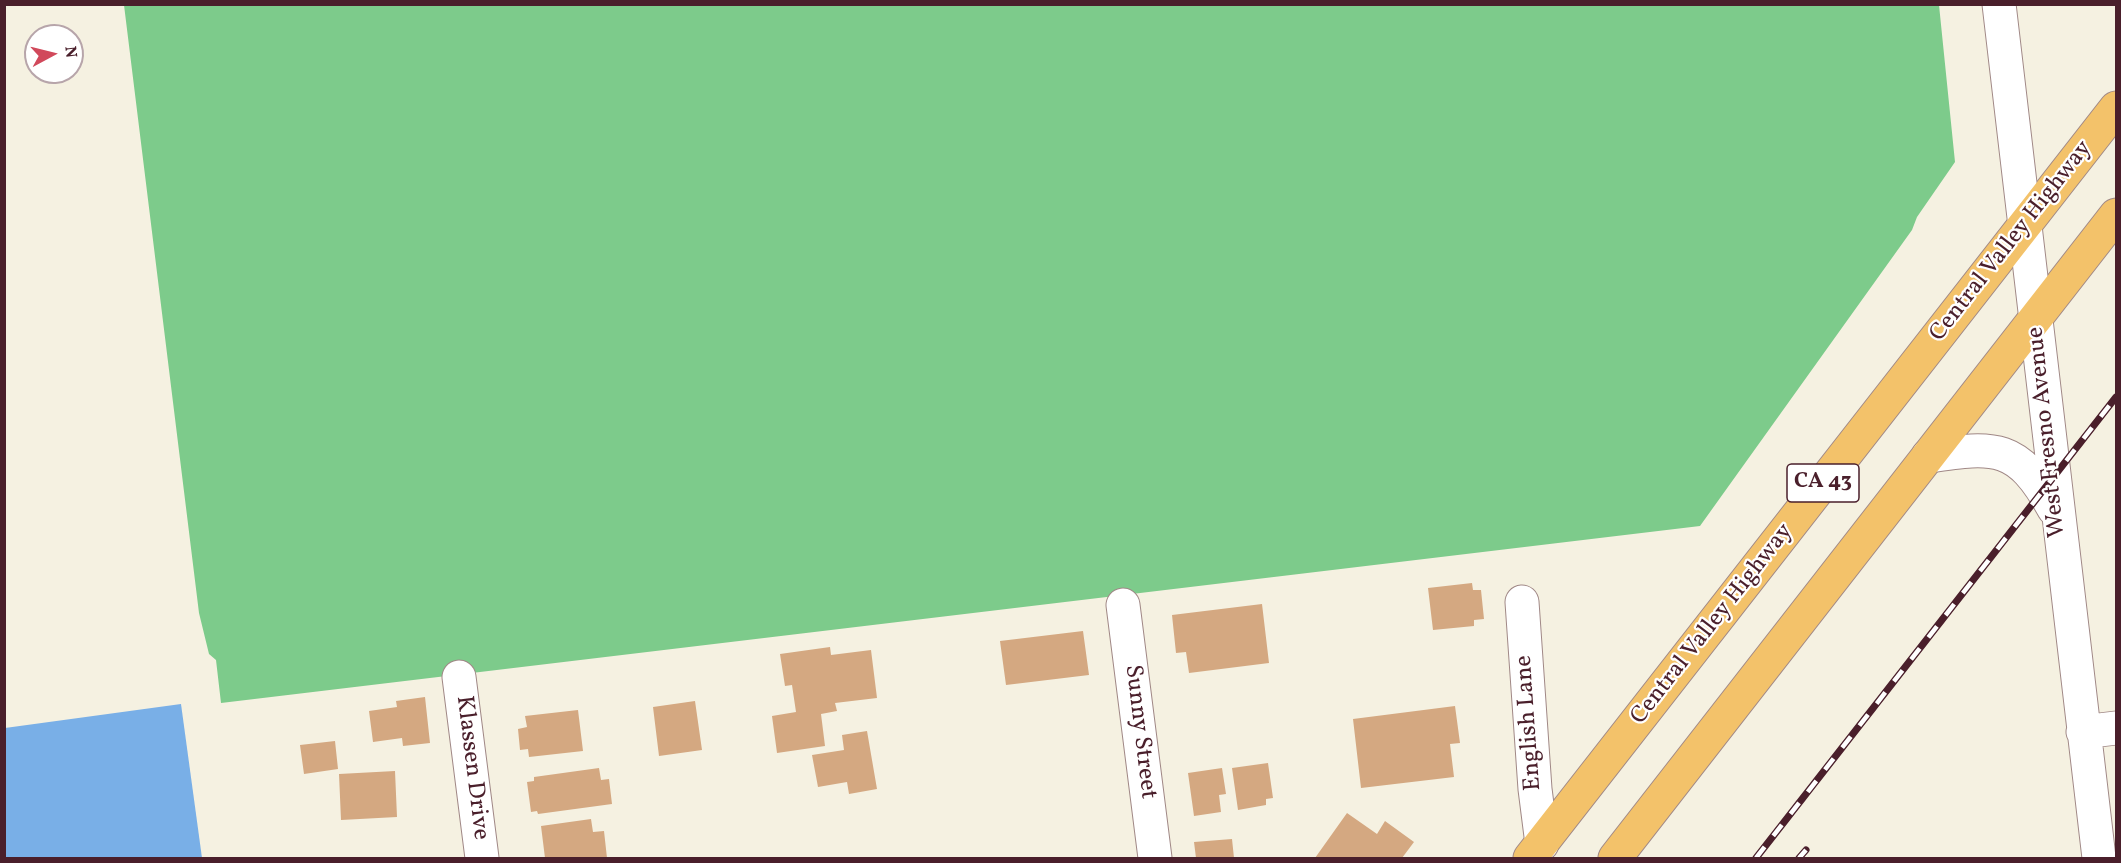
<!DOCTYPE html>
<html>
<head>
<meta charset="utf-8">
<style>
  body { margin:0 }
  #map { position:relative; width:2121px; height:863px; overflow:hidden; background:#f5f1e1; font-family:Vollkorn,serif }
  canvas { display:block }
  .frame { position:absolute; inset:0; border:6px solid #4a1f2b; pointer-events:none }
  .north { position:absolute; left:24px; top:24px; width:60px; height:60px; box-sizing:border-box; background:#fff; border:2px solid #b7a5aa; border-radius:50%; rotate:83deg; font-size:16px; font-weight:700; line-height:24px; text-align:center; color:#4a1f2b }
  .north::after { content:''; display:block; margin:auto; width:21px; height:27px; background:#d1495b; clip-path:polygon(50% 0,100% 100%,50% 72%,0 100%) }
</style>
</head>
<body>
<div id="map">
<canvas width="2121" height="863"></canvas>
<div class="frame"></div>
<div class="north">N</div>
</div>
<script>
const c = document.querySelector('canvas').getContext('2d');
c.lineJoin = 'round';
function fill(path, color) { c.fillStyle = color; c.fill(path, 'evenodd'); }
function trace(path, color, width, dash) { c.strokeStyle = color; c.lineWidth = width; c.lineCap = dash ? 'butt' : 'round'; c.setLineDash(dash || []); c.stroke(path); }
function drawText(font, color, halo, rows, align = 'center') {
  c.font = font + ' Vollkorn,serif'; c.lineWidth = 4.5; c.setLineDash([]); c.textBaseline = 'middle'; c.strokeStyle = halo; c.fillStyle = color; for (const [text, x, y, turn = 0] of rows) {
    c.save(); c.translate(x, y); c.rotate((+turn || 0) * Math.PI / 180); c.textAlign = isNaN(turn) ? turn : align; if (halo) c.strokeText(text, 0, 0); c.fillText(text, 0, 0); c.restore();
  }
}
const green = new Path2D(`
  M124,5H1939L1955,162L1917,217L1912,230L1700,526L221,703L216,660L209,654L199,613Z`);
const water = new Path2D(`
  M181,704L202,858H5V728Z`);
const building = new Path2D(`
  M1472,583L1473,590H1481L1484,619L1474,620V626L1433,630L1428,588Z
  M1262,604L1269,663L1189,673L1186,652L1176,653L1172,615Z
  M1083,631L1089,675L1006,685L1000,641Z
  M830,647L831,655L871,650L877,698L835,703L837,711L821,714L825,746L777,753L772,716L796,712L792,685L785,686L780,654Z
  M425,697L430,743L403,746L402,738L373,742L369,711L397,707L396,701Z
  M695,701L702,750L659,756L653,707Z
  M1455,706L1460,743L1450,744L1454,777L1361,788L1353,719Z
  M578,710L583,751L529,757L528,749L520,750L518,729L527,727L525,716Z
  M867,731L877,789L849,794L847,782L818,787L812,755L844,750L842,735Z
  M335,741L338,769L304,774L300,745Z
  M1268,763L1273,798L1266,799V805L1238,810L1232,768Z
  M599,768L601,780L609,779L612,804L538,814L537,811L531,812L527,782L534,781V777Z
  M1222,768L1226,794L1219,795L1221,812L1194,816L1188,773Z
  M395,771L397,817L341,820L339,774Z
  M1347,813L1377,834L1385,821L1414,842L1402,858H1315Z
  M591,819L593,832L604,831L607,858H545L541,826Z
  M1232,839L1234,858H1196L1194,842Z`);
const minor = new Path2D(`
  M1999,4L2099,858
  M1928,456C1996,446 2018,444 2054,509
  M1522,602L1535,789L1542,844
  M1123,605L1155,858
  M459,677L482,858
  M2083,732L2116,728`);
const major = new Path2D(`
  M1530,858L2116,108
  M1615,858L2116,215`);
const rail = new Path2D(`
  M1756,858L2116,397
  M1799,858L1806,850`);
const shields = [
  [1823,483,72]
];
const shieldNames = [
  ["CA 43",1823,483]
];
const streetNames = [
  ["Central Valley Highway",2012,242,-52],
  ["West Fresno Avenue",2048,432,-96],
  ["Central Valley Highway",1713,625,-52],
  ["English Lane",1530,723,-94],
  ["Sunny Street",1139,732,83],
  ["Klassen Drive",471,768,83]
];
fill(green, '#7dcb8b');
fill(water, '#79afe7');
fill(building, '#d4a881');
trace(minor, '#a08886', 35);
trace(major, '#a08886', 35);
trace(minor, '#fff', 33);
trace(major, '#f3c26a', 33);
trace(rail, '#4a1f2b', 7);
trace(rail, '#fff', 4.5, [14]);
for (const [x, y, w] of shields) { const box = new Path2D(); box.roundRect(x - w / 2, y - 19, w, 38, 4.5); c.fillStyle = '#fff'; c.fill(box); trace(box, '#4a1f2b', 1.5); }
drawText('bold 22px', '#4a1f2b', null, shieldNames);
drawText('24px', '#4a1f2b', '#fff', streetNames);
</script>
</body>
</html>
